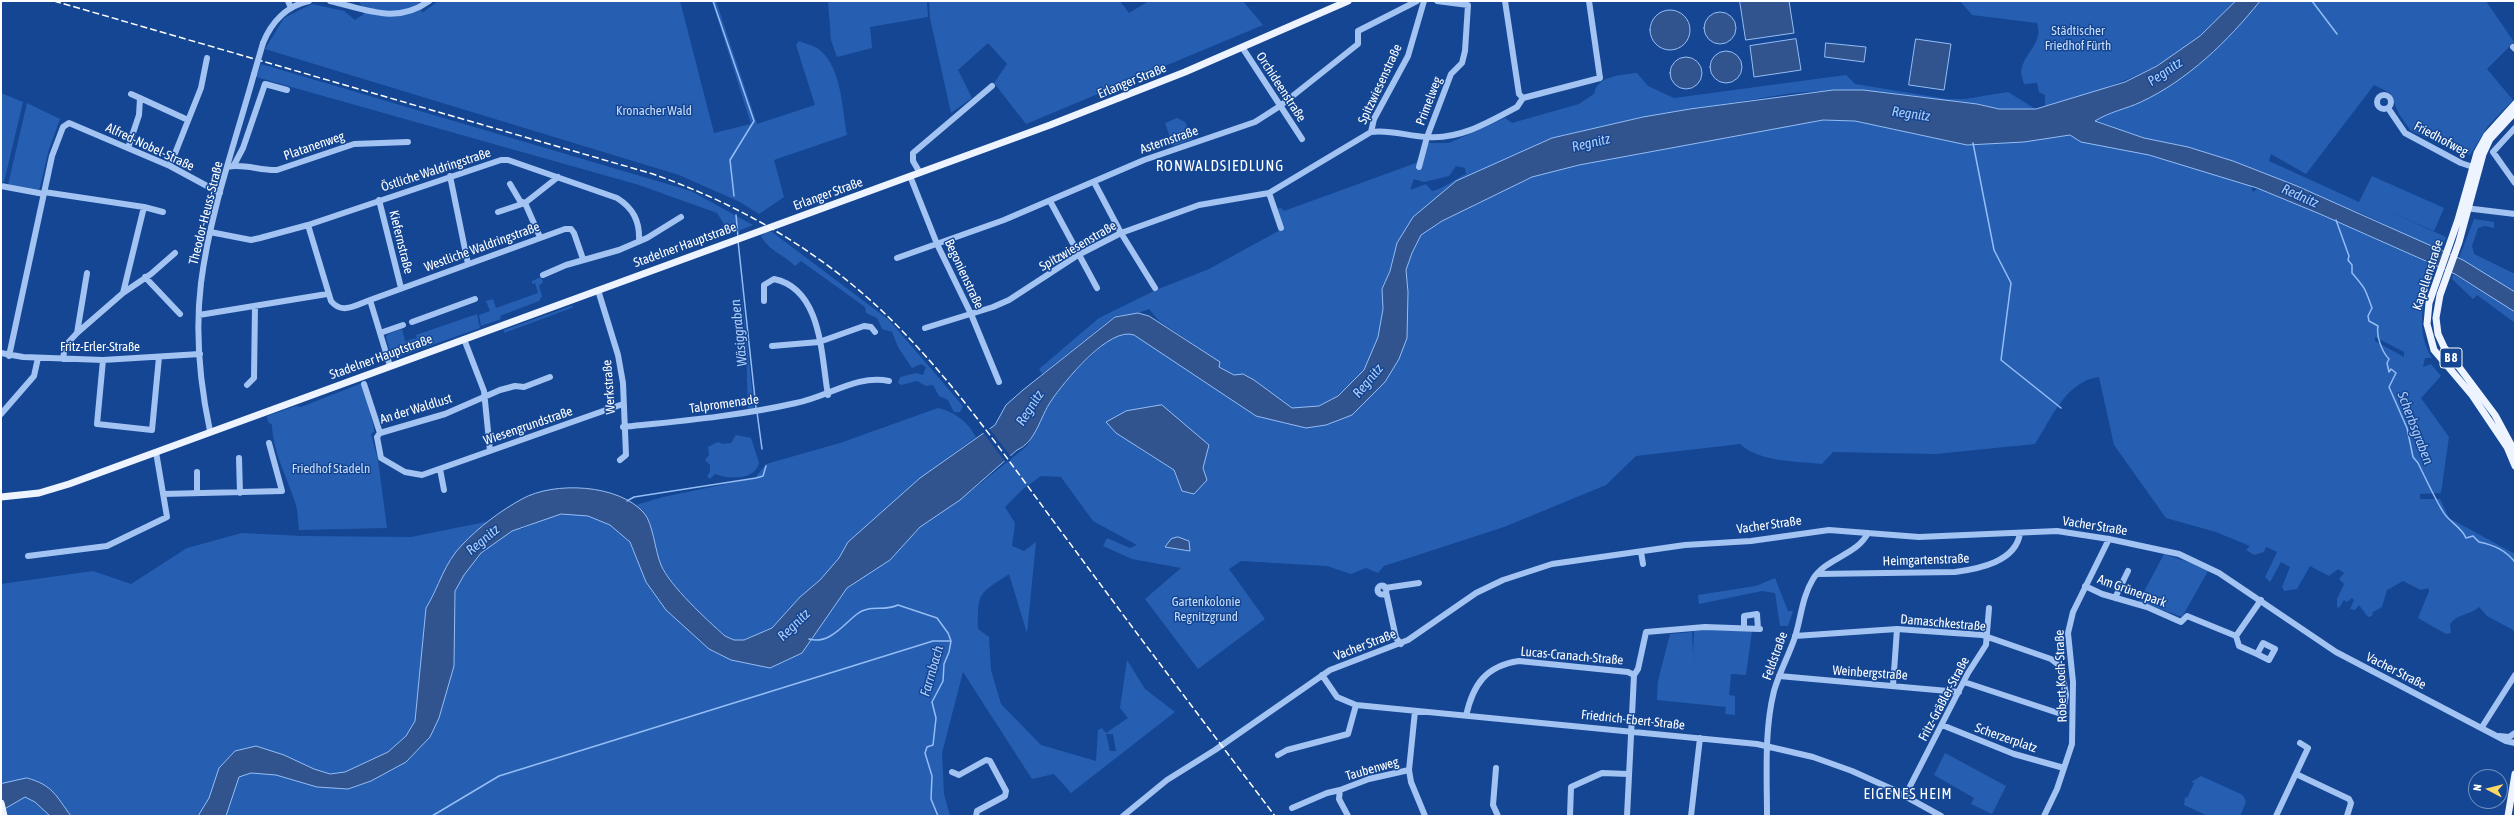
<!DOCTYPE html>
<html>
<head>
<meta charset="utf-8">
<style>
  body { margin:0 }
  #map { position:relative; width:2516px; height:817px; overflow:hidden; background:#144693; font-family:"Asap Condensed",sans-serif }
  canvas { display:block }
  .frame { position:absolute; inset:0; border:2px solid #fff; pointer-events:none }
  .north { position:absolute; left:2468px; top:769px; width:40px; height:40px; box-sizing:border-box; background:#144693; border:1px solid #7290be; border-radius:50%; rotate:277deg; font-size:11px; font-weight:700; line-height:16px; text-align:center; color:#fff }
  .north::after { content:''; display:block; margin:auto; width:14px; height:18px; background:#ffd963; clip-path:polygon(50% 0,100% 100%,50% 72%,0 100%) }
</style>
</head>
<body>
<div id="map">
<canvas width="2516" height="817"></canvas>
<div class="frame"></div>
<div class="north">N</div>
</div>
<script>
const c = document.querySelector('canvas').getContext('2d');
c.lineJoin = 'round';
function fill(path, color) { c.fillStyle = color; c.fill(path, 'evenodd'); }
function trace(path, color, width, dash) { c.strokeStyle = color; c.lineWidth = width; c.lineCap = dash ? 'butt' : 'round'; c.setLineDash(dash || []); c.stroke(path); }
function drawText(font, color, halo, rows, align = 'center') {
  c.font = font + ' "Asap Condensed",sans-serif'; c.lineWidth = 3; c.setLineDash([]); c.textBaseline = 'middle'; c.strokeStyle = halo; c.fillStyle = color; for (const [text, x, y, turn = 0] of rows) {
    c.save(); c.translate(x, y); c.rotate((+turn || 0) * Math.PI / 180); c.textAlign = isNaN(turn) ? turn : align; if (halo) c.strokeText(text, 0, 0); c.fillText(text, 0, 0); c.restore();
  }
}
const green = new Path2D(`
  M359,1H415L421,4L422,13L438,1H680L714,133L751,124L712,1H716L757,124L815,105L796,45L799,41C806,44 816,46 821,51C842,70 842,109 847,135L774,160L784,197L759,214L740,202L679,175L265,49L284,18L312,4L344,11L355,20L364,14Z
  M828,1H927L928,17L870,27L872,48L837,57L831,40Z
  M929,1H1120L1129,13L1149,1H1243L1263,25L1026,124L994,83L1007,64L988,43L958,70L972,98L951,113L930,18Z
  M1960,1H2486L2514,42L2487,69L2513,100L2488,126L2470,155L2411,131L2399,114L2390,93L2374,85L2306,174L2271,154L2269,161L2359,202L2372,176L2444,208L2434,231L2381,208L2446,237L2441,251L2365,215L2233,161L2188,147L2144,138L2095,120L2140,102L2232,6C2221,15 2212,26 2201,36C2157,73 2102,90 2047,106L2045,105V95L2039,92L2037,83L2024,84C2023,80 2021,75 2021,72C2023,53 2044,44 2037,23L1972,15Z
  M261,64L691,191L753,225L723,237L720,230L724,224L717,213L639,185L256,77Z
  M1637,73L1648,86L1674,98L1846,75L1855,84L1947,99H1965L2008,92L2037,110L1999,109L1977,104L1863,90H1833L1793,93L1642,117L1552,138L1456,182L1397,243L1390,271L1382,289L1383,309L1378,337L1364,370L1337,396L1319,407L1292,408L1254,380L1243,374L1235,376L1219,367L1220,362L1159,321L1149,309L1138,313L1115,316L1042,374L1039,369L1099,318L1156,290L1209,269L1282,229L1275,209L1281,208L1284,211L1416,163L1428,143H1449L1505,118L1512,123L1579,104L1594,94C1597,75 1623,75 1637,73ZM1456,166L1465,168L1466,174C1455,179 1443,189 1432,191L1426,184L1410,190L1414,179L1424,182L1449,176Z
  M1,93L23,102L4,182H1Z
  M27,103L60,119L49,149L39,191L8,185Z
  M1177,118L1185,122L1193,139L1173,146L1165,123Z
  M1823,120L1855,121L1952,140L2070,134L2189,165L2244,183L2251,186L2253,192L2258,188L2320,214L2435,266C2425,295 2413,327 2432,358H2425L2423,367L2431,364L2441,376L2421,398L2449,437L2441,493L2420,494V499H2440L2449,518L2515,554V631L2487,616L2479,607C2471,615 2455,614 2450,625L2451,633L2446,634L2418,618L2429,591L2428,588L2421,590L2403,581L2387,590L2382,607L2373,612L2372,616L2368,617L2359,605L2355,610L2350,609L2354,600L2352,598L2347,602L2344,600L2339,608L2337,607V599L2344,584L2339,579L2344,573L2338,569L2329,576L2310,566L2297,589L2284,591L2282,587L2290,567L2281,562L2270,582L2265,577L2277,552L2266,547L2264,552L2254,555L2246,550L2250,546L2216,532L2166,518L2114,445L2099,377C2066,381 2051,419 2035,444L1935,454L1833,452L1822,464C1796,461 1759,462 1740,444L1636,456L1606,485L1504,527L1384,566L1378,573L1366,568L1351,574L1327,566L1241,561L1229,569L1265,619L1198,669L1145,599L1181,568L1132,559L1103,546L1107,538L1130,548L1137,545L1093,521L1061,477L1041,476L1023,489L1005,507L1015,523L1012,546L1024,551L1036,542L1027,633L1009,574C978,595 978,591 978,629L989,637L991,670L1001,704L1041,745L1096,761L1098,730L1102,728L1106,733L1128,718L1120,708L1127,660L1145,689L1175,712L1071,793L1054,774L1032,779L963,672L942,753L944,794L950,816H1V584L93,571L131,584L187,548L242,533L302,536L411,537L505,518L522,529L545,518L561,514L588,516L610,525L630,542L646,582L666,610L709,649L802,653L847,588L890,560L920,527L960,500L1027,446L1050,402L1074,372L1106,342L1117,335L1127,332L1134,335L1256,416L1306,428L1385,382L1399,359L1406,270L1412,253L1421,235L1442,221L1532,177L1579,164ZM2375,337L2404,352V357L2375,341ZM1209,445L1203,468L1182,491L1174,470L1140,449ZM1106,734H1113L1116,751H1110Z
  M2474,219L2494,222V228L2485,226L2478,228L2472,246L2474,254L2515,274V292L2459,258Z
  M767,232H772L889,320L963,406L960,412H954L948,400L939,396L933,385L926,386L917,381L901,385L898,383L900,377L916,373L923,375L926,367L921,364L912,368L898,347L892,332L882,329L877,318L866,313L865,307L801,261L795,266C783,254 769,251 761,236Z
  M738,260L754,408L748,409L746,344Z
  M2453,274L2515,312V323L2477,295L2473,299L2452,279Z
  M541,277L543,282L539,286L542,296L539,301L500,316L501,319L481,326L479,315L490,311L486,301L493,299L496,308L538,293L535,283L532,284V281Z
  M571,306L574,307L504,333V330Z
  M477,314L480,328L398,357L391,355L386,337L388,334L402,329L405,341L417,338L416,335Z
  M362,383L374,428V432L371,434L378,460L387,528L299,530C298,522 298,513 296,505C288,479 273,453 272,425L268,422L267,416L296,406L301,407Z
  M938,408C955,412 968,422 976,437L920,478L848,542L839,558L820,580L800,597L772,628L744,640H734L725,636C703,616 677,593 662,567C650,546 654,523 636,505L663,497L755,478L766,464L840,443Z
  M736,435L751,438L759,463C755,481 728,479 715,474L710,479L707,476L710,472V465L705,460L709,455L708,447L718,442L723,444L731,443Z
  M2164,554L2191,563L2208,571L2182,617L2139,601Z
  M1775,578L1788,611H1793L1788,626H1780L1775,593L1762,591L1699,604L1698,595L1756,586Z
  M1708,630L1752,631L1746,675L1731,674L1729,695L1735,696V715L1725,714L1726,707L1657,700L1658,681L1670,634L1692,632L1693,655L1696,668L1693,654L1694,631Z
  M1945,753L2006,786L1992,814L1971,804L1974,798L1934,775Z
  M2201,776L2243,795L2246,802L2240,816H2208L2184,805L2185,797L2187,798L2194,783L2191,782Z`);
const water = new Path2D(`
  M1740,1H1789L1794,33L1746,40Z
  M2236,1H2260C2228,41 2188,80 2141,102C2126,109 2109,112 2095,121L2144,138L2188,147L2233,161L2297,186L2463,260L2515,292V312L2455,274L2320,214L2257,188L2149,155L2081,142L2070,135L2024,142L1967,145L1855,121L1823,120L1579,165L1532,177L1442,221L1421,235L1412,253L1406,270L1408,292L1407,338L1399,359L1385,382L1352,415L1326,425L1306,428L1256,416L1134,335C1109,326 1064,382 1051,401C1040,417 1036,442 1017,450L960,500L920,527L890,560L847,588L802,653L770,668L731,660L709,649L666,610L646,582L630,542L610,525L588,516L561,514L512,531L481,553L464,575L455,591L454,666L439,718L430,737L406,762L371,781L348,789L317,787L276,775L251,773L239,777L226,816H198L209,798L219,768L235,751L256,746L284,755L314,769L330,774L345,772L388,752L406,736L415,721L426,608C439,587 444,563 462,545C479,527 500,511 522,499C554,481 619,484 644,513C653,523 655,551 661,565C670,586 707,620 725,636L734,640H744L772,628L800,597L820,580L839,558L848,542L920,478L995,425L1006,405L1023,390L1115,317L1138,313L1149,316L1220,362L1219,367L1234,375L1243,374L1254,380L1292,408L1319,406L1338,396L1364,370L1378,337L1383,309L1382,289L1390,271L1397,243L1413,217L1456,181L1552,138L1643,117L1690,109L1833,90H1863L1977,104L1999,109H2036L2125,82L2157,66L2200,36Z
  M1650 30a20 20 0 1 1 40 0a20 20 0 1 1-40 0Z
  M1704 28a16 16 0 1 1 32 0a16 16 0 1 1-32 0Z
  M1796,39L1801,70L1754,77L1750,46Z
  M1916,39L1951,44L1944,90L1909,85Z
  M1826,43L1866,47L1864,62L1825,57Z
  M1710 67a16 16 0 1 1 32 0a16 16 0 1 1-32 0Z
  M1670 73a16 16 0 1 1 32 0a16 16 0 1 1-32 0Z
  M1162,405L1209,445L1203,468L1207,480L1194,494L1182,491L1174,470L1116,433L1106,422L1126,411Z
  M1178,537L1189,541L1190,551L1165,547L1171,539Z
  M27,778C53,785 56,796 71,816H50L35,802L25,797L1,811V784Z`);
const pier = new Path2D(`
  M988,427L1012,458L1006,463L982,431Z`);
const stream = new Path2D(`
  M713,1L754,121L730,160L734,196
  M2312,1L2337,34
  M1973,143L1994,250L2011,283L2001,360L2061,408
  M736,215L738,237
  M2336,220L2349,256L2348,260L2352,265V273C2366,289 2365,289 2372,308L2368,316L2369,321L2378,326C2376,336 2382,352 2389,359L2387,363L2389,372L2391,369L2396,373L2389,387L2407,428L2413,457L2418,463C2426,479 2433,495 2442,510C2448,522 2461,526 2466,538L2473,536L2479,542C2494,545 2505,550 2515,562
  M738,241L756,408
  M757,412L762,449
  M627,501L634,497L756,478L763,476L766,466
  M809,639C829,645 843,625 857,614C869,604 884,612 898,605L937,618L948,633L951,641L949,652L944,664L943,681L932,702L936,718L933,745L927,747L925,753L932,776L931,799L938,816
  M432,816L499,776L933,641H951`);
const minor = new Path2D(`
  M288,1L291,8
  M330,1C365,9 396,25 429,1
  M1505,1L1519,94L1523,98L1600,78L1589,1
  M263,43C271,23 286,6 309,1
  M1242,47L1302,139
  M2513,47L2515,49
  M131,94L140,98
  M2377 102a7 7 0 1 1 14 0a7 7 0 1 1-14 0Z
  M2388,108L2405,133L2461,163L2476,168
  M2515,128L2493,152L2515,183
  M1371,132C1391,129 1409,137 1429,137C1461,139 1489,122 1517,107L1523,98
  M128,148L139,115L140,98L188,120
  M234,165L243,148L265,84L287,90
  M170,166L201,88L207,58
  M228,167C241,163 262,171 277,170L354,144L408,142
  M1419,167L1427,137L1451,74L1462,63L1465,51L1468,5L1437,1
  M920,173L913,161V153L992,86
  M450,176L468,264
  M910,176L937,244L971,314L999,382
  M1094,182L1121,233L1155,288
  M510,184L520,201L525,203L540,237
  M1,186L44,194
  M44,192L144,207L123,293
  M1269,193L1281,228
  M379,200L401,288
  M1050,201L1097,288
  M144,207L163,212
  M2465,208L2515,214
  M498,212L525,203L558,177
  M308,225L331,301C342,315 356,305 370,300L390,366
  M210,232L251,240L260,238L308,225L501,160H508L617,198C633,208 640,221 639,241
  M897,258L1004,220L1144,160L1255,122L1280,106L1358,44V31L1417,1
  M543,275L566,265L619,250L647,238L681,217
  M145,277L180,314
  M598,290L618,355L623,383L626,455L620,460
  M370,300L565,229H571L574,233L583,259
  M764,301V285L774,279C822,289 821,355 828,395
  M199,315L327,294
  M412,322L475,299
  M925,328L993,307L1009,300L1078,255L1121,233L1199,205L1269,193L1371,132L1374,119L1408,56L1424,1
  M77,333L87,273
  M380,333L403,325
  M464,339L484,391L490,451
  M772,346L819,342L864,326L871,327L875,332
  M1,353L23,357L103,360L200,354
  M9,356L52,156L63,127L69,123L170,166L220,193
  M63,359L65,346L77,333L123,293L151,274L175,253
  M103,360L97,424L152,430L159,357
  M364,384L380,433
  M247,385L254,378L255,306
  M1,414L34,376L38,358
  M623,427C681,421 739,416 796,403C828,397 857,374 889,381
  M210,431C200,384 195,332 201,283C210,212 235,143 254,74
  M380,433L377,437L381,458L405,472L422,475L623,404
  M380,433L445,414L500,390L515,386L524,387L550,377
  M239,458L240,493
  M440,469L444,490
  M197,472V493
  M163,494L282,491L269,443
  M1641,552L1643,564
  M28,556L107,546L167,517L156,452
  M1817,574L1955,572C1978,569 2016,562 2020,533
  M1377.5 590a4.5 4.5 0 1 1 9 0a4.5 4.5 0 1 1-9 0Z
  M2085,586L2102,594L2147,607L2181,622L2187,616L2236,636
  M1385,588L1419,583
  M1386,592L1396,638L1401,644
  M2115,598L2128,571
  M1744,628V616L1757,614L1758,629
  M1795,636L1897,629L1982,635L2051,659L2061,667L2066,695L2063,711L2058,713L1964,682
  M2257,654L2269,660L2275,649L2263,643L2257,654L2239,646L2236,636L2261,600
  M1322,675L1337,697L1356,705L1757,744L1813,757L1852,771L1892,789L1941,816
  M1779,676L1959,692
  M1893,686L1897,629
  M1415,711L1409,770L1411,782L1425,816
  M1466,716C1473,684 1486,666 1519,661L1628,672L1634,675
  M1942,725L2014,754L2064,768
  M2482,727L2515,675
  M2499,736L2509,737L2515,733
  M1278,755L1287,750L1348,734L1356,705
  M1496,768L1493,805L1498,816
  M952,772L959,775L986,760L990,761L1006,791L1005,796L977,811L976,816
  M2296,774L2349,799L2351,803L2347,816
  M1905,796L1968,673L1986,645L1989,608
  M1292,808L1327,793L1340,790
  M1123,816L1167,780L1215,750L1330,670L1408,640L1476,593L1503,580L1552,564L1685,545L1751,541L1829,530L1919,537L2057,531L2109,539L2179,554L2219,573L2336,652L2506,741L2515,743
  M1348,816L1339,799L1340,790L1369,779L1409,770
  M1570,816L1571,787L1602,773L1628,774
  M1627,816L1634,675L1638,669L1646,632L1705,627L1760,629
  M1691,816L1700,738
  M1767,816C1767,775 1764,731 1774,691C1779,673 1789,655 1795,637C1801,618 1802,597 1813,579C1826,558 1857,555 1868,533
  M2044,816L2057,789L2072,744L2073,682L2068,633L2073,612L2109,539
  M2276,816L2308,748L2300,743`);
const major = new Path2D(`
  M2515,104L2487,135L2477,153L2458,220L2429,303L2427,324L2434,350L2472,395L2507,447L2515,466
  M2515,112L2490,139L2483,154L2459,242L2440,295L2436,318L2438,334L2444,347L2495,415L2515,452
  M1,497L39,493L69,484L1050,125L1185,72L1348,1
  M1,803L4,816
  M2508,816L2515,774`);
const rail = new Path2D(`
  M54,1L653,174C750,208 838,262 908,337C968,400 1017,473 1069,542C1137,634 1206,725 1275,816`);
const minorBridge = new Path2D(`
  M254,74L263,43`);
const shields = [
  [2451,358,22]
];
const shieldNames = [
  ["B 8",2451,358]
];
const parkNames = [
  ["Städtischer",2078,31],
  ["Friedhof Fürth",2078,46],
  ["Kronacher Wald",654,111],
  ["Friedhof Stadeln",331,469],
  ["Gartenkolonie",1206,602],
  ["Regnitzgrund",1206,617]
];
const streetNames = [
  ["Erlanger Straße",1132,81,-22],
  ["Spitzwiesenstraße",1380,84,-65],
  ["Orchideenstraße",1281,87,57],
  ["Primelweg",1429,101,-69],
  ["Friedhofweg",2441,139,28],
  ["Asternstraße",1169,140,-19],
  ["Platanenweg",314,146,-19],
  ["Alfred-Nobel-Straße",150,147,25],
  ["Östliche Waldringstraße",436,170,-18],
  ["Erlanger Straße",828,194,-20],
  ["Theodor-Heuss-Straße",206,213,-76],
  ["Kiefernstraße",401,242,76],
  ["Stadelner Hauptstraße",685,245,-20],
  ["Spitzwiesenstraße",1078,246,-30],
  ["Westliche Waldringstraße",482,247,-20],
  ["Begonienstraße",964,274,65],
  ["Kapellenstraße",2428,275,-72],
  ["Fritz-Erler-Straße",100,347],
  ["Stadelner Hauptstraße",381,357,-20],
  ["Werkstraße",609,387,-94],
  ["Talpromenade",724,404,-8],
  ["An der Waldlust",416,409,-17],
  ["Wiesengrundstraße",528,426,-19],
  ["Vacher Straße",1769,525,-8],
  ["Vacher Straße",2095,526,9],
  ["Heimgartenstraße",1926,560,-2],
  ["Am Grünerpark",2132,591,20],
  ["Damaschkestraße",1943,623,5],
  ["Vacher Straße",1365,645,-21],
  ["Lucas-Cranach-Straße",1572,656,5],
  ["Feldstraße",1775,656,-70],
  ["Vacher Straße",2396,671,27],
  ["Weinbergstraße",1870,673,4],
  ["Robert-Koch-Straße",2061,676,-92],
  ["Fritz-Gräßler-Straße",1944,699,-62],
  ["Friedrich-Ebert-Straße",1633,720,6],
  ["Scherzerplatz",2006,738,19],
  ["Taubenweg",1372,769,-16]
];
const waterNames = [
  ["Pegnitz",2165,72,-34],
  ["Regnitz",1911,114,8],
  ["Regnitz",1591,143,-13],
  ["Rednitz",2300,196,24],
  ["Wäsiggraben",739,333,-96],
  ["Regnitz",1368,381,-50],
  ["Regnitz",1030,408,-57],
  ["Scherbsgraben",2415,428,69],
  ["Regnitz",483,540,-40],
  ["Regnitz",794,625,-44],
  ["Farrnbach",932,671,-74]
];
const quarterNames = [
  ["RONWALDSIEDLUNG",1220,166],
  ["EIGENES HEIM",1908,794]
];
fill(green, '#265fb2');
fill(water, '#31548e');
trace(water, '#95bdf5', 1);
fill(pier, '#144693');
trace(stream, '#95bdf5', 1.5);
trace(minor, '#a3c3f2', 6);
trace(major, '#edf3ff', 7);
trace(rail, '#fff', 1.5, [7, 3]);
trace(minorBridge, '#a3c3f2', 6);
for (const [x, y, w] of shields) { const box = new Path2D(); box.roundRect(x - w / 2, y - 10, w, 20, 3); c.fillStyle = '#144693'; c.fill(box); trace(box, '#fff', 1); }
drawText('bold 12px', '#fff', null, shieldNames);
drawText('13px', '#cadffc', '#144693', parkNames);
drawText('13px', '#fff', '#144693', streetNames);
drawText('italic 14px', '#afcdf8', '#144693', waterNames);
c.letterSpacing = '1px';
drawText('15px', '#fff', '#144693', quarterNames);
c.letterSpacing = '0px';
</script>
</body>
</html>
